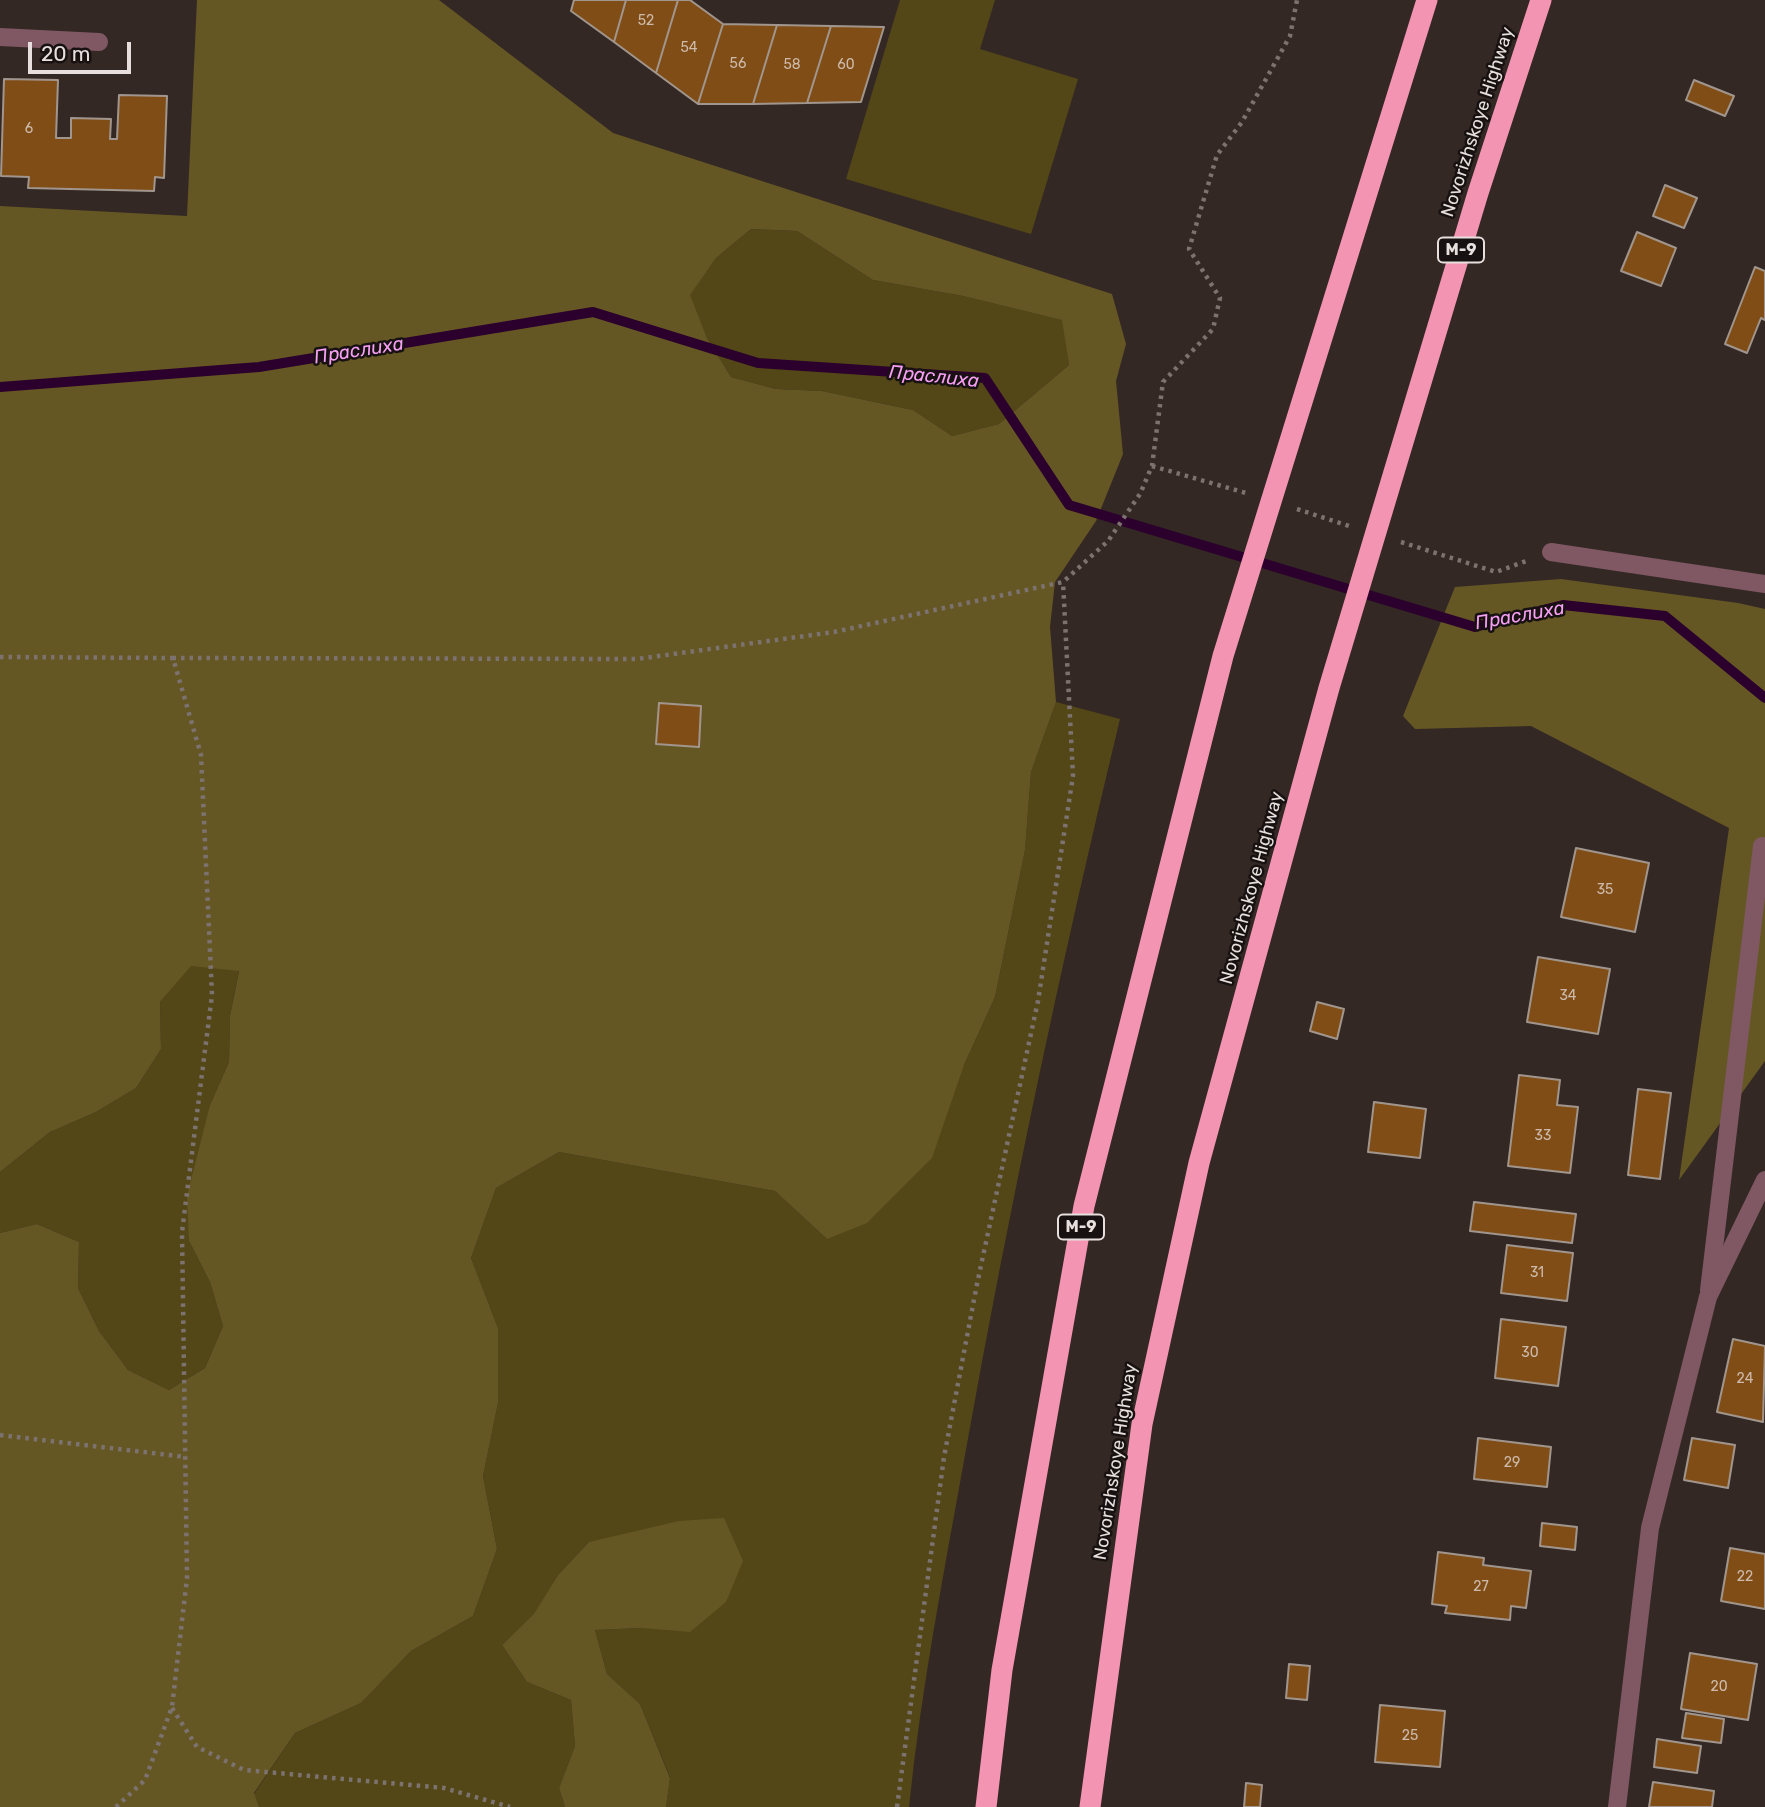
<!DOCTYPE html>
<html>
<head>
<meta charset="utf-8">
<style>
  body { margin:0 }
  #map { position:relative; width:1765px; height:1807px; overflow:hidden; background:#342825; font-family:Rubik,sans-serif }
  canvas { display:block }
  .scale { position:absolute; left:28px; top:42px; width:103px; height:32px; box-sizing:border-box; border:4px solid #e7dfdd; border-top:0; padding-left:9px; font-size:21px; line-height:24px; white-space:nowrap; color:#e7dfdd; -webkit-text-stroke:5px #171211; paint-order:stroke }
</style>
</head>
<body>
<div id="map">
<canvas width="1765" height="1807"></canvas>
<div class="scale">20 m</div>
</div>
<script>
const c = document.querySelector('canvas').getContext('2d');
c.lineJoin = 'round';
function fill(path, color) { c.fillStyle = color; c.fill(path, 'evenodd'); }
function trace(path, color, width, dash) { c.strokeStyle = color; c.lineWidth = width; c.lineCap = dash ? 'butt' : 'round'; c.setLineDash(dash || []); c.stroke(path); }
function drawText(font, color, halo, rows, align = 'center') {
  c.font = font + ' Rubik,sans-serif'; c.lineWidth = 5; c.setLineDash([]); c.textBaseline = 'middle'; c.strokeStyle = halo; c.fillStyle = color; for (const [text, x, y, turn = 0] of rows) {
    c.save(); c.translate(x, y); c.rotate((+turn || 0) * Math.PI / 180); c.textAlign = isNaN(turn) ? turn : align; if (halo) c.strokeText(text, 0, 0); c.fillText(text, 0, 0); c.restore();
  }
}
const green = new Path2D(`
  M900,0H995L980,49L1078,79L1031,234L846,179Z
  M751,229L797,231L873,280L963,296L1063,320L1069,365L999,424L952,436L913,410L822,391L776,389L731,377L707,338L689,295L716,258Z
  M1056,702L1120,719C1061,963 1009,1208 965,1455C944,1572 921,1689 909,1807H666L670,1777L640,1704L607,1674L595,1630L642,1628L634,1534L589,1542L558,1575L535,1614L502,1645L527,1682L571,1700L575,1746L559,1788L565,1807H259L254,1794L295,1733L361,1703L411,1651L473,1616L497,1549L483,1476L498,1403V1328L471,1258L496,1188L559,1152L775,1191L827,1239L964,1065L995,997L1025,850L1031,772Z
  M191,965L239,970L230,1016L229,1062L210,1105L189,1241L210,1282L223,1326L205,1368L169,1390L128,1370L99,1331L78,1288L79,1242L37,1224L0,1233V1172L50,1132L96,1112L136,1088L161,1049L160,1002Z`);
const forest = new Path2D(`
  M197,0H439L613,133L1112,294L1126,344L1116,381L1123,454L1096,521L1055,582L1050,627L1056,702L1031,772L1025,850L995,997L964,1065L932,1158L867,1223L827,1239L775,1191L559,1152L496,1188L471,1258L498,1328V1403L483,1476L497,1549L473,1616L411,1651L361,1703L295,1733L254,1793L259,1807H0V1233L37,1224L79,1242L78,1288L99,1331L128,1370L169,1390L205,1368L223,1326L210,1282L189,1241L187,1196L210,1105L229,1062L230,1016L239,971L191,966L160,1002L161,1049L136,1088L96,1112L50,1132L0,1172V206L187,216ZM751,229L797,231L873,280L963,296L1062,320L1069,365L999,424L952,436L913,410L822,391L776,389L731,377L707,338L690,295L716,258Z
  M1561,579L1738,603L1765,609V1061L1679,1180L1729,828L1531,726L1415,729L1403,716L1455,587Z
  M724,1518L743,1561L726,1602L690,1632L642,1628L595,1630L607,1674L640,1704L670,1778L666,1807H565L559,1788L575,1746L571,1700L527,1682L502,1645L534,1614L558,1575L589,1542L679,1521Z`);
const stream = new Path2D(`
  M0,387L259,367L593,312L758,363L985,378L1069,505L1475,627L1563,605L1665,616L1765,698`);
const building = new Path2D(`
  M574,0H626L614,42L571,11Z
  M626,0H678L656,73L614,42Z
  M678,0H690L723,24L698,104L656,73Z
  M723,24L777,25L753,104H698Z
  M777,25L831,26L807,103L753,104Z
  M831,26L884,27L861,102L807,103Z
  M4,79L58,80L56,138H71V118L111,119L110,139H117L119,95L167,96L164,178L155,177L154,191L28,188L29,177L1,176Z
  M1694,80L1734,96L1725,116L1686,100Z
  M1665,185L1697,198L1684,228L1653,216Z
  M1637,232L1676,248L1661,286L1621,271Z
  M1755,267L1765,271V320L1761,318L1747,353L1725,344Z
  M659,703L701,706L699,747L656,744Z
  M1576,848L1649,863L1635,932L1561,917Z
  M1538,957L1610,969L1598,1034L1527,1022Z
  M1317,1002L1344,1009L1337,1039L1310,1031Z
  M1519,1075L1560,1080L1557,1105L1578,1107L1570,1173L1508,1166Z
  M1638,1089L1671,1093L1660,1179L1628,1175Z
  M1374,1102L1426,1109L1420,1158L1368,1152Z
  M1474,1202L1576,1214L1572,1243L1470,1231Z
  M1507,1245L1573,1253L1567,1301L1501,1293Z
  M1501,1319L1566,1327L1558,1386L1495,1378Z
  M1733,1339L1765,1346L1763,1422L1717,1412Z
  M1478,1438L1551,1447L1547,1487L1474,1479Z
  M1692,1438L1735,1445L1728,1488L1684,1480Z
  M1542,1523L1577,1527L1575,1550L1540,1546Z
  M1730,1548L1765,1554V1609L1721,1601Z
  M1438,1552L1484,1558L1483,1565L1531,1571L1526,1608L1511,1606L1510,1620L1445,1613L1447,1606L1432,1604Z
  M1690,1653L1757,1664L1748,1720L1681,1709Z
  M1289,1664L1310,1666L1307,1700L1286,1698Z
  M1380,1705L1445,1711L1440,1767L1375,1762Z
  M1686,1713L1724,1719L1721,1743L1682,1738Z
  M1657,1739L1701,1746L1697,1773L1654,1767Z
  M1653,1782L1714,1791L1712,1807H1649Z
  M1246,1783L1262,1785L1260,1807H1244Z`);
const path = new Path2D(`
  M1152,466L1246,493
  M1297,509L1349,526
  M1401,542L1496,572L1529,560
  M0,657L173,658
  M0,1435L186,1457
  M172,1708L197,1747L244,1770L444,1788L510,1807
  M116,1807L145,1780L172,1707L187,1578L182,1232L212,995L201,755L173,658L637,659L834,632L1063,582L1108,541L1140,494L1152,466L1163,382L1213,329L1220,298L1189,249L1217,155L1242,122L1290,36L1297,0
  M897,1807L944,1457L977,1284L1038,1001L1073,776L1063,582`);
const service = new Path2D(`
  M0,37L99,42
  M1551,552L1765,584
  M1709,1290L1762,846`);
const minor = new Path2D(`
  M1617,1807L1650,1528L1708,1297L1765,1180`);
const motorway = new Path2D(`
  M986,1807L1002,1670L1084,1206L1223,656L1427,0
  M1090,1807L1142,1424L1199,1163L1329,688L1478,193L1541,0`);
const numberNames = [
  ["52",646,21],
  ["54",689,48],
  ["56",738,64],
  ["58",792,65],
  ["60",846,65],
  ["6",29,129],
  ["35",1605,890],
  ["34",1568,996],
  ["33",1543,1136],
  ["31",1537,1273],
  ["30",1530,1353],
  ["24",1745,1379],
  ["29",1512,1463],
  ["22",1745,1577],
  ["27",1481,1587],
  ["20",1719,1687],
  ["25",1410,1736]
];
const shields = [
  [1461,250,46],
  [1081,1227,46]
];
const shieldNames = [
  ["М-9",1461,250],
  ["М-9",1081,1227]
];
const streetNames = [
  ["Novorizhskoye Highway",1478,122,-72],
  ["Novorizhskoye Highway",1252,888,-75],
  ["Novorizhskoye Highway",1116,1462,-81]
];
const waterNames = [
  ["Праслиха",359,351,-9],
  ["Праслиха",934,377,6],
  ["Праслиха",1520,616,-10]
];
fill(green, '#534717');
fill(forest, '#655724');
trace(stream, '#2b002c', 10);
fill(building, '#804d16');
trace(building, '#a1968d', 2);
trace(path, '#7c726f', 4.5, [3.5, 5]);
trace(service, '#7f5864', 18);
trace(minor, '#7f5864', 18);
trace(motorway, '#f394b2', 21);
drawText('14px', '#cdbaab', null, numberNames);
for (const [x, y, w] of shields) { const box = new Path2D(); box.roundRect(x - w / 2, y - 12.5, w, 25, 5); c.fillStyle = '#171211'; c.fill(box); trace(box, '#e7dfdd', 2); }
drawText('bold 16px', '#e7dfdd', null, shieldNames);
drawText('18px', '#e7dfdd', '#171211', streetNames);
drawText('italic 19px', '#f69ef3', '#171211', waterNames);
</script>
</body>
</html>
